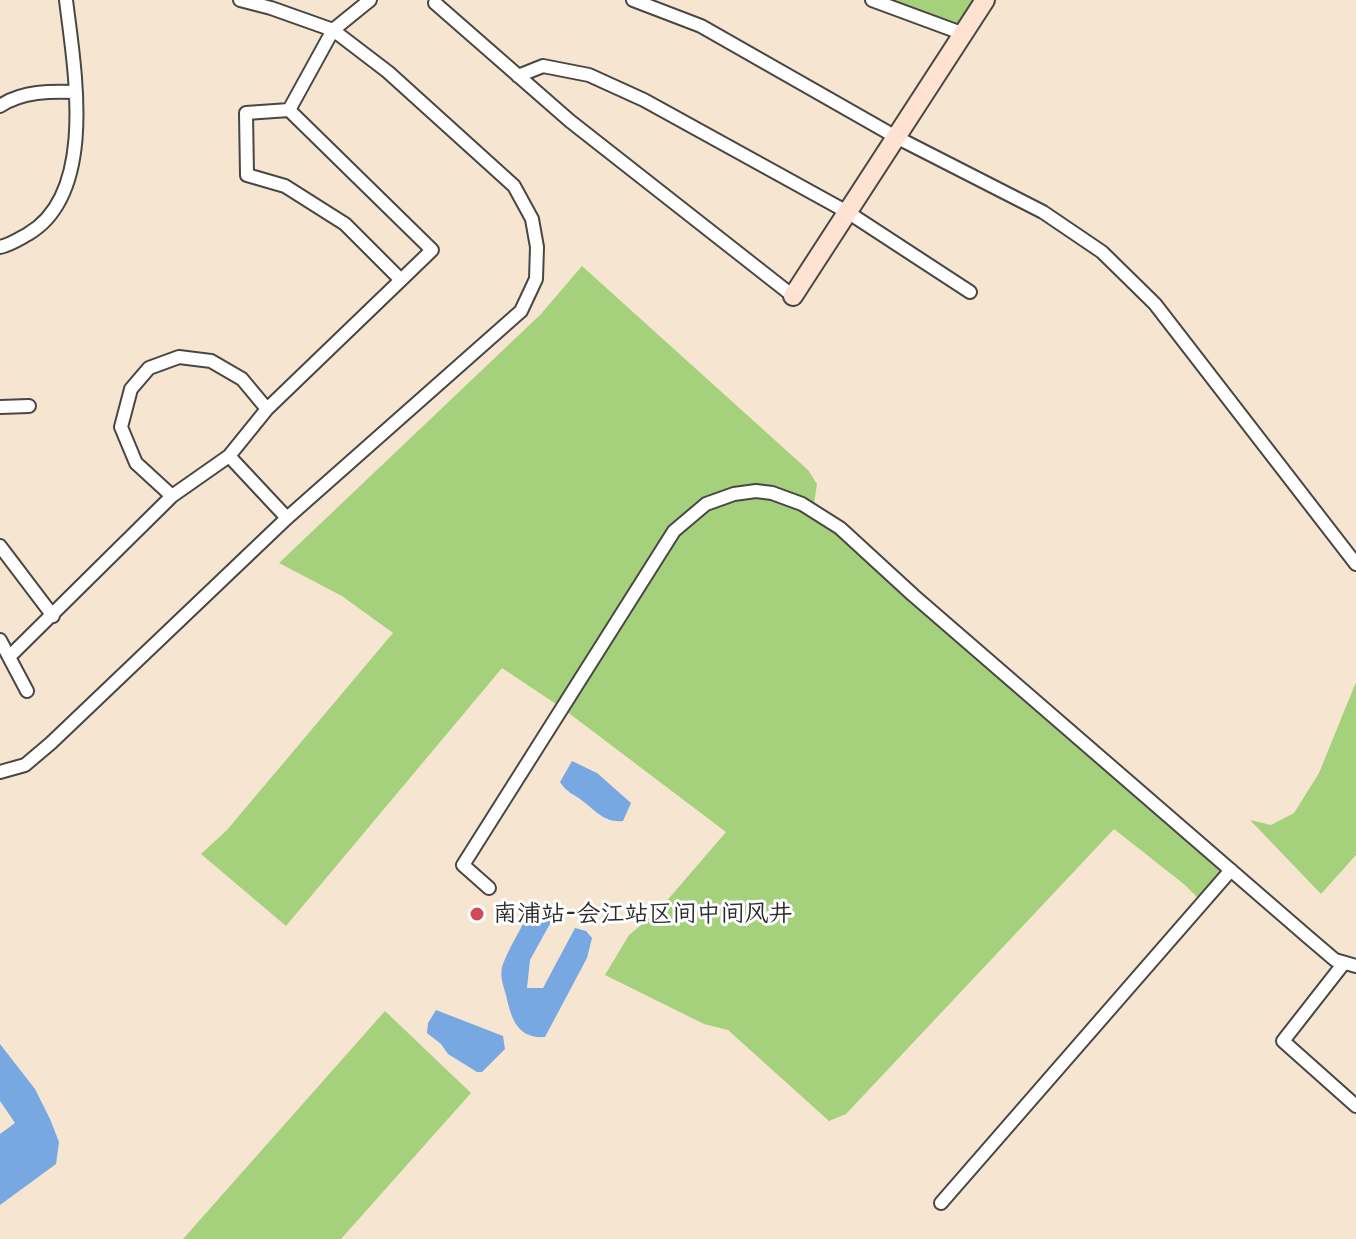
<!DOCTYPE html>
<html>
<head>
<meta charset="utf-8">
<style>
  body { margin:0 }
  canvas { display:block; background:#f6e6d1 }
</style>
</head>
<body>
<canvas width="1356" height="1239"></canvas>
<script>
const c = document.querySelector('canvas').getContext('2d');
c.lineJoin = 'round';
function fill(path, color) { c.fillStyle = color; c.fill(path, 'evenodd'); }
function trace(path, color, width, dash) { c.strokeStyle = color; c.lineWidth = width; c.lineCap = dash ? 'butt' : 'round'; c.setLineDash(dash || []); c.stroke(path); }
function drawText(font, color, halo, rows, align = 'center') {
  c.font = font + ' "Playpen Sans","LXGW WenKai TC",sans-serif'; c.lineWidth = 6; c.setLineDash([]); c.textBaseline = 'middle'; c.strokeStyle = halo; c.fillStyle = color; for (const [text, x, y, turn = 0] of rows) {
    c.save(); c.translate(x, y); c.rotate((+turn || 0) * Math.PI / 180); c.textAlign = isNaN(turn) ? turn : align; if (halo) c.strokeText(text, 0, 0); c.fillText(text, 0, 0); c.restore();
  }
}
const green = new Path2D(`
  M872,0H985L964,34Z
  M582,266L808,470L817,484L813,511L1231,870L1203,903L1185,885L1114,829L846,1114L829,1121L728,1030L704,1024L605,975L629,935L658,911L726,832L562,708L502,668L286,926L201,854L227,830L393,633L342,596L279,563L541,314Z
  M1356,682V855L1321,894L1250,820L1271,825L1294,813L1319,773Z
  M385,1011L471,1093L341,1239H183Z`);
const water = new Path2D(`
  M572,761L597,773L631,803L623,821C605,823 597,812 584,802C574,794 567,793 560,782Z
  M536,911L540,915L550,916L551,922L530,960L527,988H543L575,928L586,931L592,938L587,958L545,1037C517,1039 511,1018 506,995C503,985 499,974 503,964C510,946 521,929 529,912Z
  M436,1010L503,1036L505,1049L482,1072H477L448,1054L441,1044L427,1033L428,1023Z
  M0,1044L35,1089L50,1119L59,1142L56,1164L0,1205V1134L15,1123L0,1101Z`);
const street = new Path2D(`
  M633,0L701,26L896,137L1043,212L1102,252L1155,304L1356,564
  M872,0L964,34
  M435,3L570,121L793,296
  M518,76L543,66L589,75L644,100L849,213L970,292
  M0,106C22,91 51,91 76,92
  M289,110L432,250L401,280L345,224L285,186L247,175L246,113Z
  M289,110L333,30L370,0
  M0,247C10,245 19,239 28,234C98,193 74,67 66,0
  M0,407L29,406
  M229,456L287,518
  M172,496L136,463L121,427L131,389L149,368L179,357L211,361L242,379L267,409
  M0,546L53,616
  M0,640L27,691
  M9,657L172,496L229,456L267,409L401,280
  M0,772L25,765L51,743L287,518L521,311L536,279L537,247L532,219L514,186L388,72L333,30L271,8L240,0
  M489,888L463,865L674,531L706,504L734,494L756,491L772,493L802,504L840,528L913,595L1308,937L1335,960L1356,966
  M1344,963L1283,1041L1356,1106
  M941,1203L1231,870`);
const secondary = new Path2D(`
  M793,296L985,0`);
const markers = [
  [477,914,8,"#d1495b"]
];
const poiNames = [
  ["南浦站-会江站区间中间风井",493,914]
];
fill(green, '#a5d07c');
fill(water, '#77a8e2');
trace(street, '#494744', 16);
trace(secondary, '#494744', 22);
trace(street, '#fff', 12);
trace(secondary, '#fee3d2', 18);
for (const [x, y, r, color] of markers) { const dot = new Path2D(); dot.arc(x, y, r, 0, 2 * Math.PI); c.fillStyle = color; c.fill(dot); trace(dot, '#fff', 3); }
drawText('24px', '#2b2b2b', '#fff', poiNames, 'left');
</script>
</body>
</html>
